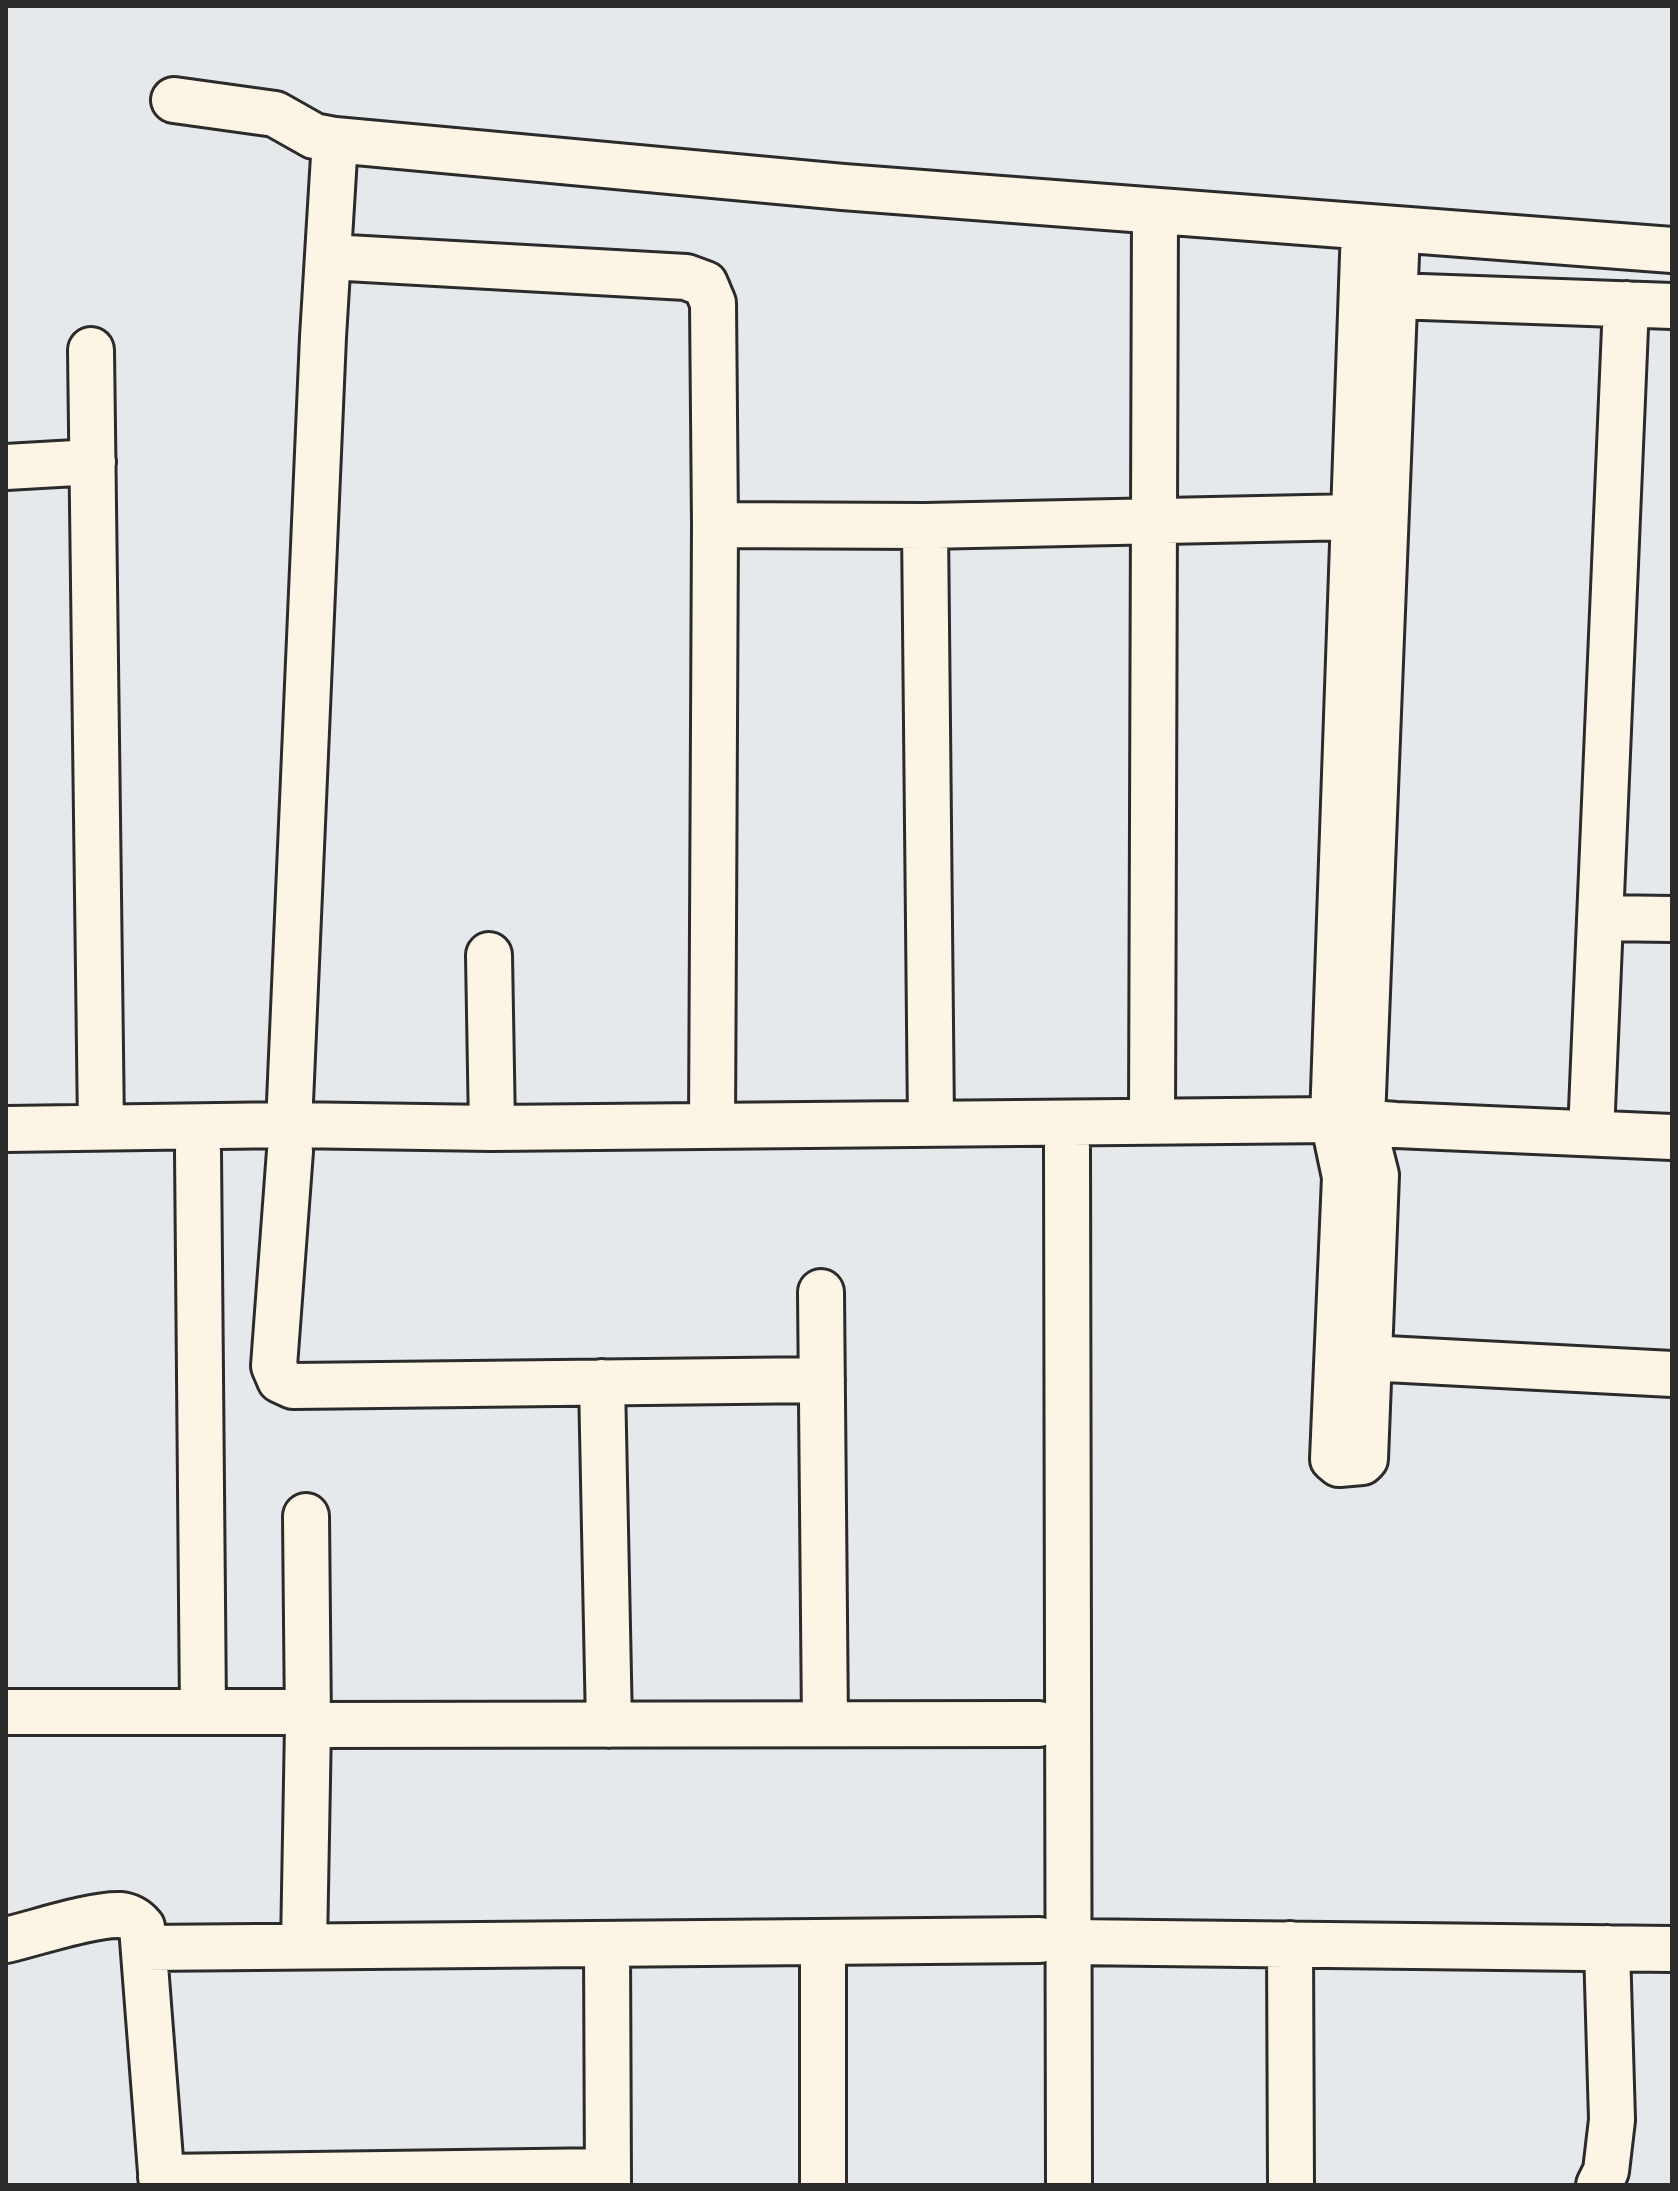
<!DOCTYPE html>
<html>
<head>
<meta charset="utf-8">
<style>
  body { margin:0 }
  #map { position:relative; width:1678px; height:2191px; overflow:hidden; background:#e6e9eb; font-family:Mali,sans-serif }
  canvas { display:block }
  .frame { position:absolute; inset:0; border:8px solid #2b2b2b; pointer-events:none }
</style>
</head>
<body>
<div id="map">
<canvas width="1678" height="2191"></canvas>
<div class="frame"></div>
</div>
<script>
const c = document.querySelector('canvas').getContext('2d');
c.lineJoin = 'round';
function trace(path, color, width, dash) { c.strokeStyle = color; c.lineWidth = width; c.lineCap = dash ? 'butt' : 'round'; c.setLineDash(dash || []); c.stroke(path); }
const street = new Path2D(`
  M174,100L275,114L314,136L335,140L843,187L1672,250
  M1364,227L1333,1120L1345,1177L1333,1459L1339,1464L1362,1462L1365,1459L1376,1175L1362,1120L1397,230
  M329,257L686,277L705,284L713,303L715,525L712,1126
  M1394,296L1672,306
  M91,350L101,1127
  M6,467L93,462
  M715,525L925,526L1355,517
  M925,526L931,1122
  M1600,918L1672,919
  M489,955L492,1128
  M1152,1121L1155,211
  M289,1125L323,337L335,140
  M6,1129L289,1125L492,1128L1333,1120L1396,1125L1672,1137
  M1591,1133L1626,304
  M1067,1147L1069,2185
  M198,1151L203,1712
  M290,1151L274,1366L280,1380L293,1386L822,1380
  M821,1292L825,1724
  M1367,1358L1672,1374
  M602,1382L609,1725
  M6,1712H308
  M308,1725L1039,1724
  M6,1940C36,1933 92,1914 120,1915C130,1916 136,1920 142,1927L162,2185
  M1070,1942L1672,1949
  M607,1944L608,2185
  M1290,1944L1291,2185
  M304,1946L308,1725L306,1516
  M144,1948L1040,1940
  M161,2177L608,2171
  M823,2185V1942
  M1599,2185L1606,2171L1612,2120L1607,1948`);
trace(street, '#2b2b2b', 50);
trace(street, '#fcf5e5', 44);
</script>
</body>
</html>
